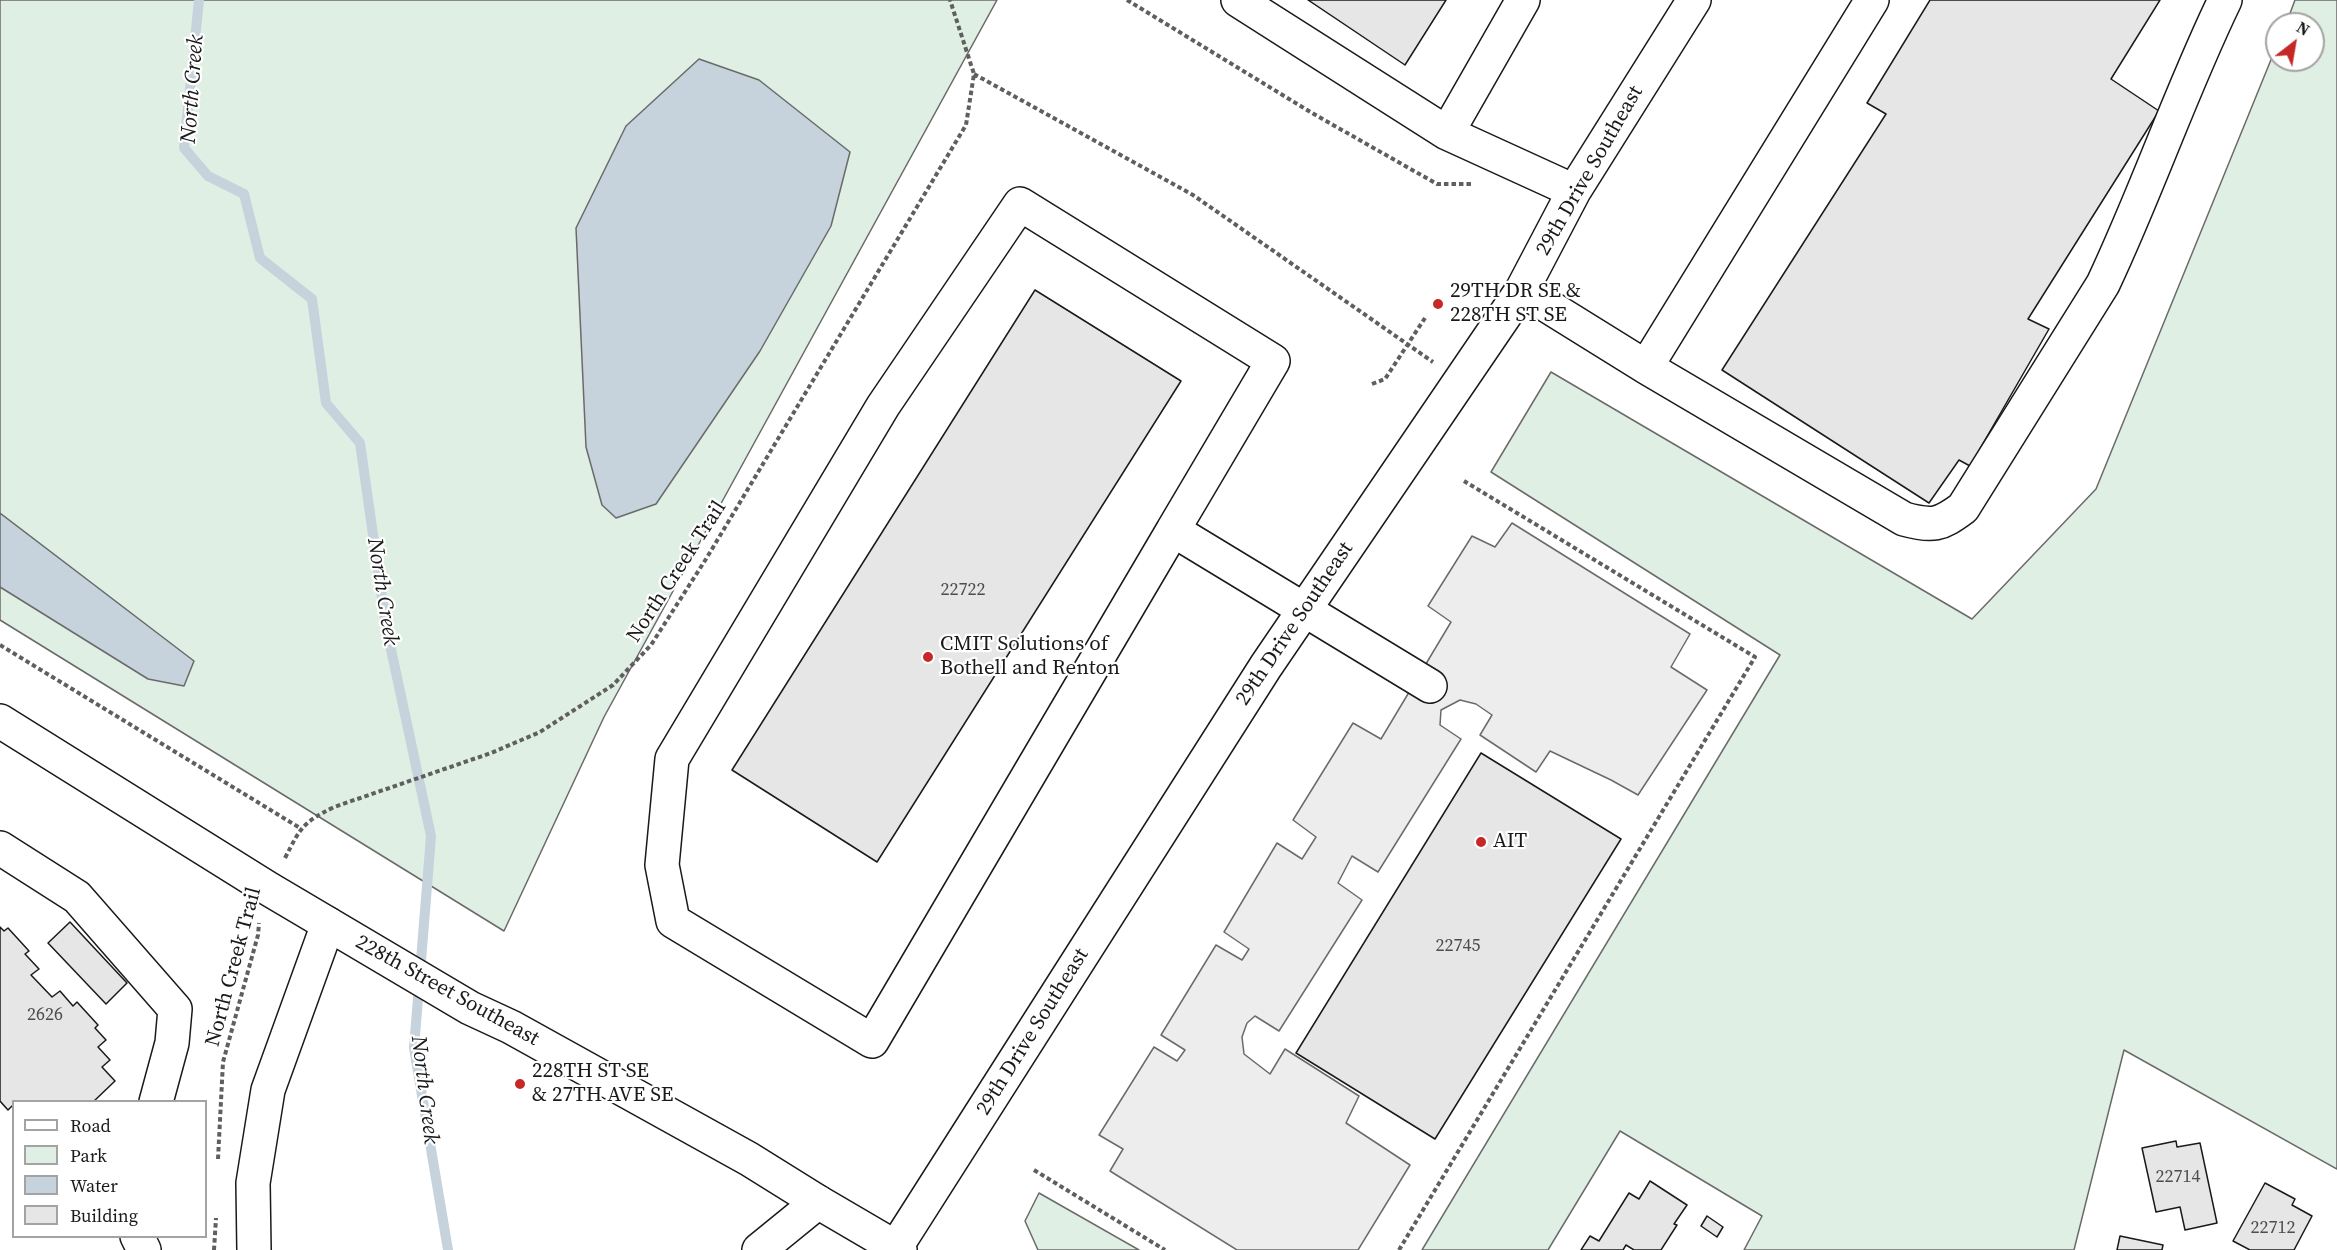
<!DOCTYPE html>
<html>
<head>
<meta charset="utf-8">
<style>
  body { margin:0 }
  #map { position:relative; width:2337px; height:1250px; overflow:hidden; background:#fff; font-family:"Source Serif 4",serif }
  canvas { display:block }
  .legend { position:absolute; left:12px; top:1100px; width:195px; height:138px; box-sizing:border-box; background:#fff; border:2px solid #a3a3a3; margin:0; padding:8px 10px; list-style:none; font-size:18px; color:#1a1a1a }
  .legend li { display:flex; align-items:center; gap:12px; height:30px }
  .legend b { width:30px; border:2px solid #a3a3a3 }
  .north { position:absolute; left:2265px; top:12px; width:60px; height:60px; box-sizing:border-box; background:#fff; border:2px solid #a3a3a3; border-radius:50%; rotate:31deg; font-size:16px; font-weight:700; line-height:24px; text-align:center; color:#1a1a1a }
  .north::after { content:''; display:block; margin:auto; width:21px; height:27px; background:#c62828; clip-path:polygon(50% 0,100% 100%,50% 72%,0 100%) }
</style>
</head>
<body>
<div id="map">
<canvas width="2337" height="1250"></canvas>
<ul class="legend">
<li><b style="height:8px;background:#fff"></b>Road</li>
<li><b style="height:16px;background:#e0efe3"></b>Park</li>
<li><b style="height:16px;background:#c6d2dc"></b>Water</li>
<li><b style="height:16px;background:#e6e6e6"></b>Building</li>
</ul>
<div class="north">N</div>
</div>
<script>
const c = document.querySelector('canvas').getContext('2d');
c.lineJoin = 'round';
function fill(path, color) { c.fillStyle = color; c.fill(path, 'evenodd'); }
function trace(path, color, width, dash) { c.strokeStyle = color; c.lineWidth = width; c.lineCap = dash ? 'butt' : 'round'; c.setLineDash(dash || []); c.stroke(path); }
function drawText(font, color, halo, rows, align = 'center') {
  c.font = font + ' "Source Serif 4",serif'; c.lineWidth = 4.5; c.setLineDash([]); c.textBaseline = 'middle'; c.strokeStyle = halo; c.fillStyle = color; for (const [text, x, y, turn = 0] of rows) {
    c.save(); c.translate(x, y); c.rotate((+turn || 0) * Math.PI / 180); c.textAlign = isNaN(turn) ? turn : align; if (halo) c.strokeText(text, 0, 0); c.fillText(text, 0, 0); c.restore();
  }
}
const green = new Path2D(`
  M0,0H997L604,717L504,931L0,620Z
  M2295,0H2337V1169L2124,1050L2074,1250H1744L1762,1216L1620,1131L1548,1250H1422L1780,655L1491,472L1551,372L1972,619L2096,489L2277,45V60H2313V24H2286Z
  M1039,1193L1139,1250H1038L1025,1221Z`);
const parking = new Path2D(`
  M1512,523L1690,634L1671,667L1707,690L1638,795L1611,780L1550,751L1536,772L1480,735L1492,715L1476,704L1460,700L1441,710L1440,725L1461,739L1378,872L1352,856L1338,883L1362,900L1279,1031L1255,1016L1247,1023L1242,1037L1244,1054L1270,1074L1285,1049L1359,1096L1346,1123L1410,1165L1358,1250H1237L1110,1171L1123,1149L1099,1135L1154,1047L1177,1061L1185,1050L1161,1035L1216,945L1242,960L1249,949L1224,932L1277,843L1302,859L1316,837L1293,820L1353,723L1381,739L1451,622L1428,606L1472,536L1495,547Z`);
const water = new Path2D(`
  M699,59L759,80L850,152L831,226L760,351L656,504L616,518L602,505L586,447L576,228L626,126Z
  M0,513L194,661L184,686L148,679L0,587Z`);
const stream = new Path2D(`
  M199,0L184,148L208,176L244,194L260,258L312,299L326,403L360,443L386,626L431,836L414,1048L448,1250`);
const building = new Path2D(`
  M1308,0H1446L1405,65Z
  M1930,0H2160L2111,79L2159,111L2028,319L2049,329L1970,466L1959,460L1929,503L1722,370L1886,114L1867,103Z
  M1035,290L1181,381L877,862L732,770Z
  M1481,753L1621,839L1435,1139L1296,1053Z
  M70,922L127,983L106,1004L48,943Z
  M0,927L4,931L8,928L29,951L25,954L39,969L31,975L52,997L60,991L73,1006L77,1002L98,1025L95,1028L106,1040L98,1047L110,1060L102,1067L115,1081L93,1102H14V1108L12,1106L8,1110L0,1101Z
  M2176,1141L2177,1147L2200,1143L2217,1223L2185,1230L2180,1207L2156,1212L2142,1148Z
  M1650,1181L1687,1205L1674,1224L1677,1225L1661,1250H1634L1626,1245L1623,1250H1581L1590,1236L1599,1241L1629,1193L1639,1199Z
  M2265,1183L2295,1199L2292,1205L2312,1216L2294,1250H2250L2233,1241Z
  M1707,1216L1723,1227L1717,1237L1701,1226Z
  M2120,1236L2163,1245L2162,1250H2117Z`);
const path = new Path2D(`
  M1127,0L1312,113L1437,184H1471
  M974,74L1193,195L1433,362
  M1372,384L1385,379L1425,318
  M0,645L300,828
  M285,858C301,827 302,823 334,807L491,753L540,732L613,685L651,645L706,559L966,125L974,74L950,0
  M218,1159L223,1062L258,935L259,923
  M1034,1170L1165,1250
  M214,1250L216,1218
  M1399,1250L1755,657L1464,481`);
const minor = new Path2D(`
  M1238,0L1447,133L1523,0
  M1447,133L1574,191
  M1522,290L1646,367L1872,0
  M1646,367L1904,519C1933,527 1940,525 1963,508L2103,284C2147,191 2180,93 2225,0
  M1173,530L872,1041L673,921L662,865L672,759L883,406L1020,204L1273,361L1173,530L1430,686
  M0,848L77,897L175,1009L172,1043L156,1102
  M137,1236L144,1250
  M896,1247L1266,666L1522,290L1574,191L1694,0
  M254,1250L253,1183L268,1090L328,924
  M759,1250L818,1202`);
const major = new Path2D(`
  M0,721L269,889L470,1008L511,1027L749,1159L818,1202L900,1250`);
const markers = [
  [1438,304,6,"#c62828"],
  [928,657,6,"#c62828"],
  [1481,842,6,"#c62828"],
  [520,1084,6,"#c62828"]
];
const numberNames = [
  ["22722",963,590],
  ["22745",1458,946],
  ["2626",45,1015],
  ["22714",2178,1177],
  ["22712",2273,1228]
];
const streetNames = [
  ["29th Drive Southeast",1590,171,-60],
  ["North Creek Trail",677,572,-57],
  ["29th Drive Southeast",1295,624,-56],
  ["North Creek Trail",234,967,-75],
  ["228th Street Southeast",447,991,29],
  ["29th Drive Southeast",1033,1032,-58]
];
const poiNames = [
  ["29TH DR SE &",1450,292],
  ["228TH ST SE",1450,316],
  ["CMIT Solutions of",940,645],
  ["Bothell and Renton",940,669],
  ["AIT",1493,842],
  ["228TH ST SE",532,1072],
  ["& 27TH AVE SE",532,1096]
];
const waterNames = [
  ["North Creek",193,89,-86],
  ["North Creek",382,592,81],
  ["North Creek",424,1090,83]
];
fill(green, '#e0efe3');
trace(green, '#6a6a6a', 1.5);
fill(parking, '#ededed');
trace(parking, '#6a6a6a', 1.5);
fill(water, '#c6d2dc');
trace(water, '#6a6a6a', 1.5);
trace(stream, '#c6d2dc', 10);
fill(building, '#e6e6e6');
trace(building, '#1a1a1a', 1.5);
trace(minor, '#1a1a1a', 36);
trace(major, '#1a1a1a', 36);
trace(path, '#5f5f5f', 4, [4.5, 3]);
trace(minor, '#fff', 33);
trace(major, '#fff', 33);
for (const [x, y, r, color] of markers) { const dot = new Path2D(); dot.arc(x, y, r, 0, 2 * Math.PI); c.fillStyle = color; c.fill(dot); trace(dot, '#fff', 2); }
drawText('18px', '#4d4d4d', null, numberNames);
drawText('21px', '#1a1a1a', '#fff', streetNames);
drawText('21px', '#1a1a1a', '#fff', poiNames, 'left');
drawText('italic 22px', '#1a1a1a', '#fff', waterNames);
</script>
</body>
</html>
